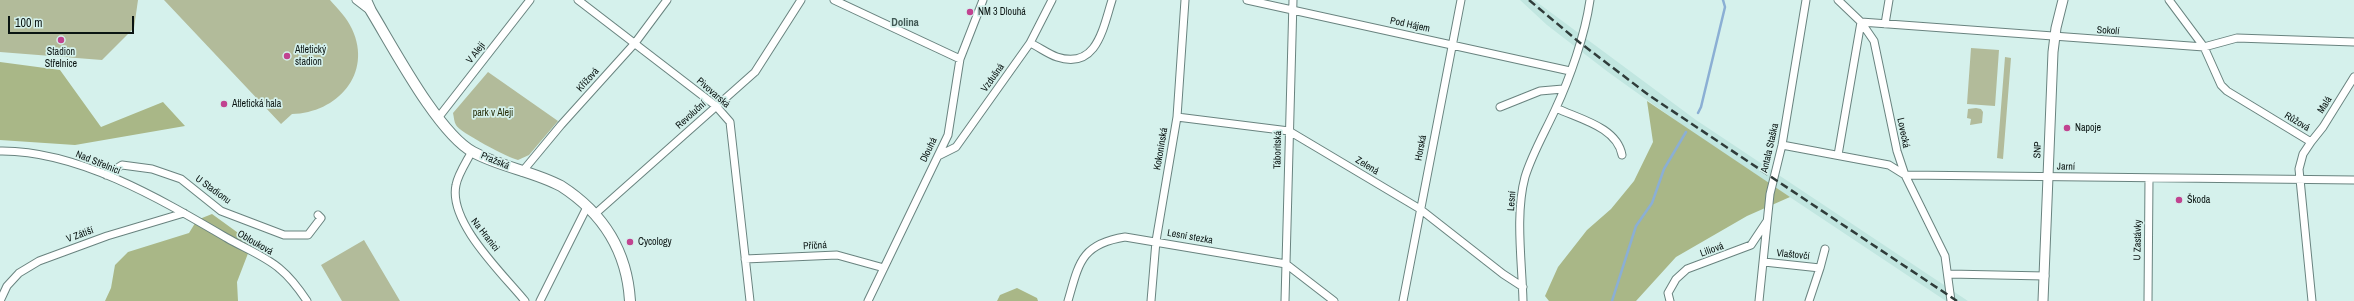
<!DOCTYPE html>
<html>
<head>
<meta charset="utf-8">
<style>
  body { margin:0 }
  #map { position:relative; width:2354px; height:301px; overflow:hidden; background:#d5f1ec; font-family:"Archivo Narrow",sans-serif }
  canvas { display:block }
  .scale { position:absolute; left:8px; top:16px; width:126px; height:18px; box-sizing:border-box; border:2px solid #0a1412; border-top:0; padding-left:5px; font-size:12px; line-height:14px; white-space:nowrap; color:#0a1412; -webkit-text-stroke:3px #d5f1ec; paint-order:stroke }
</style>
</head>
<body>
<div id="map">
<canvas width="2354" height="301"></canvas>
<div class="scale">100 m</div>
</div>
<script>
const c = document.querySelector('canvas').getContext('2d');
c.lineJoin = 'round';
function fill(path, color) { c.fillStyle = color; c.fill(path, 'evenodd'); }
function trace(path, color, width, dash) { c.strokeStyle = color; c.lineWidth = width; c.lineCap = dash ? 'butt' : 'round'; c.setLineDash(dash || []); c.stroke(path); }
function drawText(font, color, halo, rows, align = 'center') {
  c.font = font + ' "Archivo Narrow",sans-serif'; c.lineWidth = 3.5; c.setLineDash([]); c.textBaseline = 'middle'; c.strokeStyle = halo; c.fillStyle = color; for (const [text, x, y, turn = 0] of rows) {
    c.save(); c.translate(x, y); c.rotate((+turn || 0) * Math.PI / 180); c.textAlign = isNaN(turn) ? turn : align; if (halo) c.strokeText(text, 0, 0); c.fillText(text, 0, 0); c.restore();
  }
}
const built = new Path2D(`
  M1520,0H1534L1696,120L1968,301H1946L1689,130L1608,72L1547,25Z`);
const green = new Path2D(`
  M0,0H138L134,28L102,60L0,52Z
  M164,0H330C338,9 347,18 352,29C373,74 337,113 292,114L281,124Z
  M1971,48L1999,50L1995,106L1967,104Z
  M2005,57L2011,58L2003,159L1997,158Z
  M488,72L558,121L529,155L518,160C509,158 459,132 456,125C454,122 454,117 453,113Z
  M1976,108L1981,109L1983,112L1982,123L1970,125L1971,119L1967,118L1968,109Z
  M364,240L400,301H342L321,265Z`);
const forest = new Path2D(`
  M0,62L60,70L101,127L163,102L185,126L75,145L0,140Z
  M1647,101L1790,197L1747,216L1676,257L1636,301H1549L1545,296L1558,267L1587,230L1611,209L1634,181L1653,142Z
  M212,214L252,243L237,282L238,301H105L111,288L115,265L128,252L189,233L197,220Z
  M1017,288L1037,298L1038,301H997L1000,295Z`);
const stream = new Path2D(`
  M1698,113L1701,107L1725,7L1723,0
  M1612,301L1636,226L1652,203L1664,169L1686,132`);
const minor = new Path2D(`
  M356,0L369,10
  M578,0L716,106L730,122L750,301
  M834,0L960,59
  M1247,0L1570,71
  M1838,0L1861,22L1874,41L1897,151L1905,175L1945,256L1951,301
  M2169,0L2204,47L2221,85L2227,91L2311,142L2303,154L2299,169L2312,301
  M1861,22L2204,47L2237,38L2354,42
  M1885,24L1889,0
  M1030,43C1039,47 1048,54 1057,57C1097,70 1103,28 1112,0
  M1500,107L1540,91L1563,89
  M1556,108C1579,119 1617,127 1622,155
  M1177,117L1289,131L1420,209L1503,274L1523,287
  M438,118L530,0
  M2311,142L2323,127L2354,77
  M1782,145L1889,165L1905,175L2354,180
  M0,151C78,150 162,200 227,238C244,248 265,256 280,269C291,278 299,289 307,301
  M472,151C467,161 458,174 456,185C448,222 502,273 525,301
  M1838,155L1861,22
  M938,156L956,147L1030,43L1052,0
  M522,172L561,125L635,43L667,0
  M106,175L122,165L152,169L181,179L221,211L284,235H308L321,218L318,215
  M595,214L755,72L801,0
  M745,259L837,255L884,268
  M1764,262L1820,268L1809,301
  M1820,268L1825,249
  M1949,274L2045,276
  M0,301L7,286L19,273L39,261L107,236L184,213
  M540,301L587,207
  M868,301L948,135L960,59L983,0
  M1068,301C1079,263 1081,244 1125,237L1286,264L1334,301
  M1151,301L1156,241L1177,117L1185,0
  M1285,301L1293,0
  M1403,301L1461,0
  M1523,301C1522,262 1515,214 1525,177C1532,154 1545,132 1555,110C1570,78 1585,35 1590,0
  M1670,301L1668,293L1676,279L1687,269L1751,245L1767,221
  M1759,301L1770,194L1782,145L1806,0
  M2148,301L2149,179`);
const tertiary = new Path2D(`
  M2043,301L2053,52L2056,28L2063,0`);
const secondary = new Path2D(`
  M366,0L371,11C393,47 438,133 473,152C500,167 533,171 561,186C603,213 627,251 630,301`);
const rail = new Path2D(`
  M1529,0L1579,42L1650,96L1957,301`);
const markers = [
  [970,12,4,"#c14390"],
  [61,40,4,"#c14390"],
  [287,56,4,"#c14390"],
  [224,104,4,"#c14390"],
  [2067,128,4,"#c14390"],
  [2179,200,4,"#c14390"],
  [630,242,4,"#c14390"]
];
const poiNames = [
  ["NM 3 Dlouhá",978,12],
  ["Atletický",295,50],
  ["stadion",295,62],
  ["Stadion",61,52,"center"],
  ["Střelnice",61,64,"center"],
  ["Atletická hala",232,104],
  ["Napoje",2075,128],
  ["Škoda",2187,200],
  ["Cycology",638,242]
];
const streetNames = [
  ["Pod Hájem",1410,25,12],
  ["Sokolí",2108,31,4],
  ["V Aleji",476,53,-52],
  ["Vzdušná",993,78,-54],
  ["Křížová",588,80,-48],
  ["Pivovarská",713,93,41],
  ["Malá",2325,105,-58],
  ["Revoluční",691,115,-42],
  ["Růžová",2297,122,31],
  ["Lovecká",1903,133,78],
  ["Horská",1421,148,-79],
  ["Antala Staška",1770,148,-77],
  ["Kokonínská",1161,149,-80],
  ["Dlouhá",929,150,-64],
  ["Táboritská",1278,150,-89],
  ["SNP",2038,150,-87],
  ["Pražská",495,161,23],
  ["Nad Střelnicí",98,163,22],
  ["Zelená",1367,166,31],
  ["Jarní",2066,167,1],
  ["U Stadionu",213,190,36],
  ["Lesní",1512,201,-86],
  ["V Zátiší",80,235,-20],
  ["Na Hranici",485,235,52],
  ["Lesní stezka",1190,237,10],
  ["U Zastávky",2138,240,-89],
  ["Oblouková",255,243,30],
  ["Příčná",815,246,-3],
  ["Liliová",1712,250,-20],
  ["Vlaštovčí",1793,255,6]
];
const parkNames = [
  ["park v Aleji",493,113]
];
const neighbourhoodNames = [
  ["Dolina",905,23]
];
fill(built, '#c1e6e0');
fill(green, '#b2bb9a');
fill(forest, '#a9b787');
trace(stream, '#8bafd4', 2.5);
trace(minor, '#69837f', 9);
trace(tertiary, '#69837f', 11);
trace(secondary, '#69837f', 12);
trace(minor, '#fff', 7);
trace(tertiary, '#fff', 9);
trace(secondary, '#fff', 10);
trace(rail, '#2f3c3a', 2.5, [8, 4]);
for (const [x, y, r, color] of markers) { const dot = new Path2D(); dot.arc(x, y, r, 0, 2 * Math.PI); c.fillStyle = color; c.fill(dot); trace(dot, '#d5f1ec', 1.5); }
drawText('10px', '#0a1412', '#d5f1ec', poiNames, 'left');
drawText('10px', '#0a1412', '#d5f1ec', streetNames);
drawText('10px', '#262e09', '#d5f1ec', parkNames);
drawText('bold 11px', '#405854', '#d5f1ec', neighbourhoodNames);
</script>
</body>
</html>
